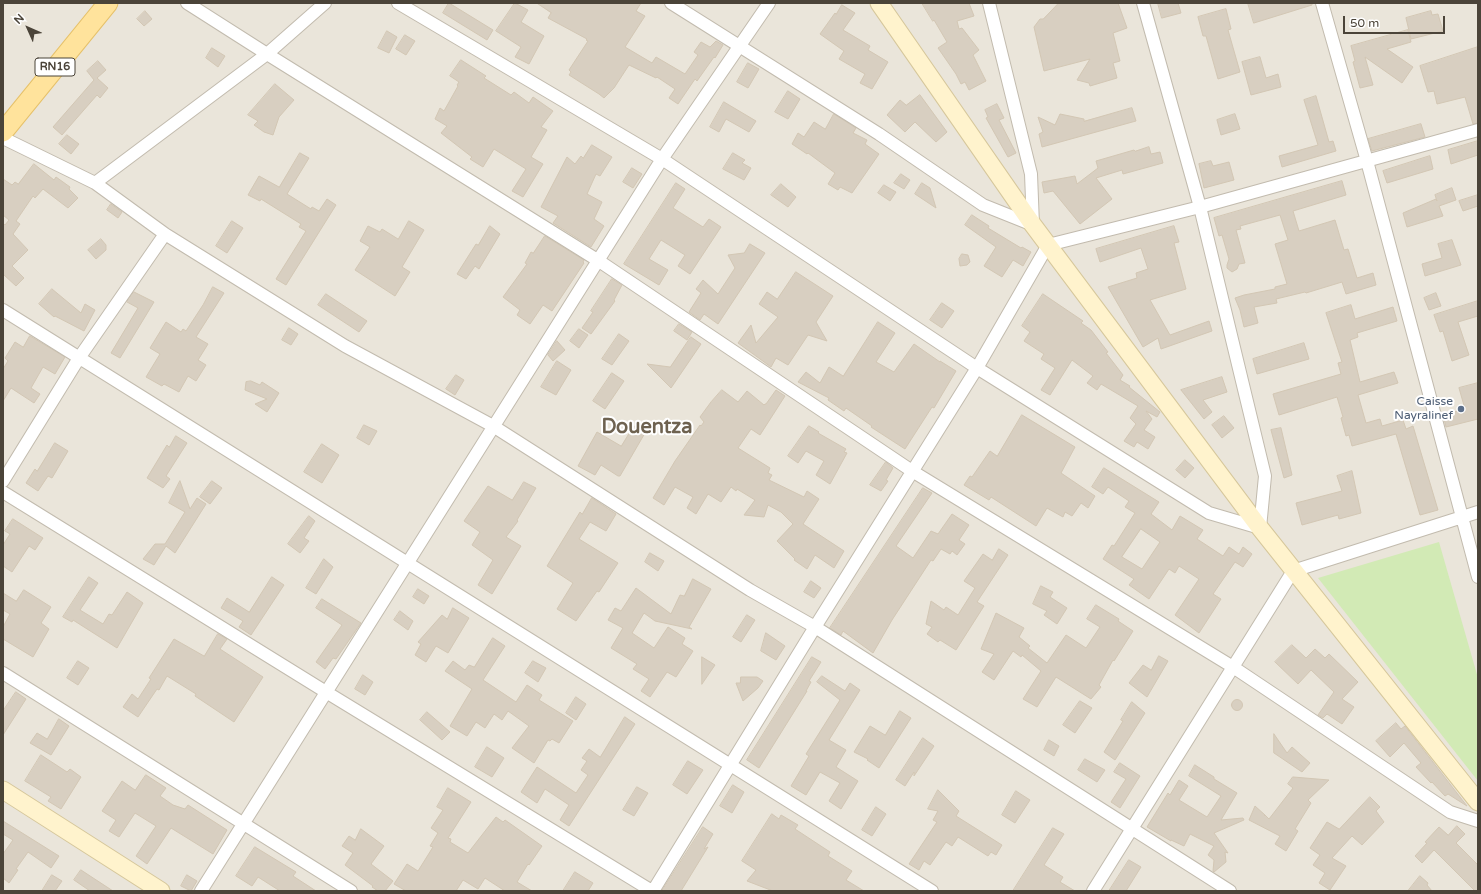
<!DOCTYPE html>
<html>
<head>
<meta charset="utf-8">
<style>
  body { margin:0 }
  #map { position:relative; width:1481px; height:894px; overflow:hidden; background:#f6f3ec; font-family:"Varela Round",sans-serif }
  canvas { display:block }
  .frame { position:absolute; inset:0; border:4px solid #4b4439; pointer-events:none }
  .north { position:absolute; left:8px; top:8px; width:40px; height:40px; -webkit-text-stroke:3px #fff; paint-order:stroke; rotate:315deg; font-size:11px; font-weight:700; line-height:16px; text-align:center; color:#4b4439 }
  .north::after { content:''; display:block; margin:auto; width:14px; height:18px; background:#4b4439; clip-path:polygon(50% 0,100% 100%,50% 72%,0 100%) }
  .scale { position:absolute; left:1343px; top:16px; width:102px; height:18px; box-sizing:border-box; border:2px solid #4b4439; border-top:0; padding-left:5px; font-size:12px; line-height:14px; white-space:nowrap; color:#4b4439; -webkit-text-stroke:3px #fff; paint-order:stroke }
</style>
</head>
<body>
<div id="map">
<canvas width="1481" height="894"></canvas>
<div class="frame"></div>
<div class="north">N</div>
<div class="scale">50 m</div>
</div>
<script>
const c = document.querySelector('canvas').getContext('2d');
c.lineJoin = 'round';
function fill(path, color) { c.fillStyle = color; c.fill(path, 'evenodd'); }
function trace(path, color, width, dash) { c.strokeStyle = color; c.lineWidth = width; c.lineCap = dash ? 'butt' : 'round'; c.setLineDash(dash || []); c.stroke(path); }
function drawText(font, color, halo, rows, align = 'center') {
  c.font = font + ' "Varela Round",sans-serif'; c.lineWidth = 4; c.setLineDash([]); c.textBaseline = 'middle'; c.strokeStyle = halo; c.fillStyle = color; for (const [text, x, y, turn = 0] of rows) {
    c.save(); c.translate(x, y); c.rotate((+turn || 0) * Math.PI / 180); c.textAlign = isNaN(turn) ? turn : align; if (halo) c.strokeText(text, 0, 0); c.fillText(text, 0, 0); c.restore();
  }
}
const residential = new Path2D(`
  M3,3H1478V891H3Z`);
const green = new Path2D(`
  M1439,542L1478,678V781L1318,578Z`);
const building = new Path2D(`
  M449,3L493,30L487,40L443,13Z
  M515,3L528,10L521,22L544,36L529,64L515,57L521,47L496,31Z
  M537,3H641L636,11L645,16L625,47L652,63L656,57L685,74L698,55L694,52L701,42L710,47L716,41L723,45L715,58L714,57L697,81L695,79L678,104L669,98L675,89L657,77L656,78L629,65L614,88L604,98L599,94L569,75L571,72L569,70L588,41L586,40L587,39L548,18L551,13Z
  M922,3H969L974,16L957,21L959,29L962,28L979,50L973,55L986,81L969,90L965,82L961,84L956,74L938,48L947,42L934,20L933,21Z
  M1059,3H1118L1127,28L1113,33L1120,61L1113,63L1117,78L1090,86L1089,83L1077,80L1090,59L1044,71L1034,27L1040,19H1043Z
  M1158,3H1178L1181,13L1162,18Z
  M1248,3H1312V5L1254,23Z
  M842,5L855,13L843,30L870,46L868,50L888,62L872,89L860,83L865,74L839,59L844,51L820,34L835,13L836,14Z
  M1226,9L1231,29L1228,30L1240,72L1218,79L1206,36H1203L1198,17Z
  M145,11L152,19L144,26L137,19Z
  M1431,11L1432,15L1438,14L1443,31L1411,39L1406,18Z
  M1408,30L1411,42L1387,49L1413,67L1402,83L1365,57L1373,85L1360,88L1353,62L1355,61L1351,46Z
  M387,31L397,37L389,53L378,48Z
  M405,35L415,41L406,55L396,49Z
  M1478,47V123L1473,124L1465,97L1437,104L1434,91L1428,92L1420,66Z
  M212,48L225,56L218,67L206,58Z
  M1260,57L1266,78L1278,74L1281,87L1251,95L1242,62Z
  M461,60L486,76L484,78L511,95L514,92L529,103L533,97L553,111L541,127L547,130L531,157L543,164L523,197L512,191L526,169L494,149L483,167L470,159L472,157L441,133L447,126L435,119L440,108L444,111L458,86L457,85L459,82L450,76Z
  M98,61L106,70L97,78L108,88L100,98L97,95L62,135L53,127L94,80L87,71Z
  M748,63L759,69L748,88L737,82Z
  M275,84L294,100L279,117L273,135L264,132L254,125L258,121L248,115Z
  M788,91L800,99L788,119L775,112Z
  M920,95L947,132L936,142L915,122L905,132L887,115L900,100L906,105Z
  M1316,96L1329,142L1333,141L1336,151L1282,167L1279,156L1318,145L1304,100Z
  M724,102L756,121L749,132L726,119L719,132L710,127Z
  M997,104L1004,118L999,120L1016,153L1008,157L986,118L988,117L985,110Z
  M1132,108L1136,121L1042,147L1039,134L1043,132L1038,117L1055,125L1060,114L1084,119V121Z
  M834,114L856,128L853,133L867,140L865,144L879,154L852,193L840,187L838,190L828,184L835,173L808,153L807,154L792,144L798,133L804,137L814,122L825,129Z
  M1235,114L1240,129L1221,135L1217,120Z
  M1421,124L1425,137L1372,151L1368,139Z
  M67,135L79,144L71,154L59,144Z
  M1478,141V155L1451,164L1448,150Z
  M592,145L612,157L600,176L596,174L587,194L602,202L594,219L604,226L591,247L553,223L558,216L541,207L567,157L575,164L581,156L583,158Z
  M1149,147L1151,154L1160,152L1163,163L1123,174L1122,170L1096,178L1112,199L1080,224L1053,191L1044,193L1042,182L1075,176L1077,184L1098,168L1096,161L1134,150L1135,151Z
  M300,153L309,158L287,194L311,209L312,207L319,211L327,199L336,205L286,285L276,279L306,231L299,227L301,224L261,199L260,201L248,195L259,176L279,187Z
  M733,153L745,160L742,163L751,168L744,180L723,169Z
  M1430,156L1433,169L1387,183L1383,171Z
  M1211,161L1213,166L1229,162L1234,180L1204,188L1199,164Z
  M34,164L54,180L56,177L70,187L69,189L78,198L68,208L43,189L35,198L33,196L16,221L20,224L13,234L28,250L12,266L24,278L16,286L4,275L3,276V223L5,225L9,220L3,215V179L12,185L15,182L18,184Z
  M632,168L642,174L633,188L623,182Z
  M901,174L910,180L904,189L894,183Z
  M1342,181L1346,195L1293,211L1299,231L1335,220L1344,250L1348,249L1357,278L1373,273L1376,285L1346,294L1342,282L1306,293L1305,292L1276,299L1277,303L1254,307L1258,323L1244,327L1240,310L1235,298L1244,295L1275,289V287L1287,284L1275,244L1288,240L1280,215L1240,226L1241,229L1236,230L1245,263L1239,264L1237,269L1232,272L1227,268V265L1229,259L1222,235L1219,236L1214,218Z
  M676,183L685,189L673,208L703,227L709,219L721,227L690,274L678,266L685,255L661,240L649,259L668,270L659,285L624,264Z
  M922,183L930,188L936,208L915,194Z
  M781,184L796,197L788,207L771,195Z
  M884,185L896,192L890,201L878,193Z
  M1452,188L1456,200L1439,206L1443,216L1407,227L1403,213L1436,199L1437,201L1435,195Z
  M1478,195V206L1463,211L1459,201Z
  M111,204L122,212L118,218L107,210Z
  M972,215L989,226L988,228L1021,248L1022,247L1031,252L1023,266L1013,260L1002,277L984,266L996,247L965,225Z
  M232,221L243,228L227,253L216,246Z
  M409,221L424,230L402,267L410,272L395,296L355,270L370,247L360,241L368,226L380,232L382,229L398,239Z
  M490,226L500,234L479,269L475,266L466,279L457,274L476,244L478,245Z
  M1174,226L1179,242L1174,243L1186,289L1150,300L1170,335L1209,321L1212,331L1161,349L1158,338L1143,347L1108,287L1137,278L1136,273L1148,269L1141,248L1100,262L1096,249Z
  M545,236L584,260L583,262L584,263L552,311L543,305L530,324L517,315L520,310L503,297L527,264L525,263L531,252L533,253Z
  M101,239L106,245V250L96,259L88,250Z
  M1452,240L1461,265L1425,276L1422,264L1442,258L1438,244Z
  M750,244L765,253L718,324L704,314L700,320L689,312L701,293L696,289L703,280L718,294L735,268L728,255L744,253Z
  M962,254L968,255L970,262L967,265L960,266L959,259Z
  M796,272L833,296L816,322L827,341L808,335L788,365L776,358L771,367L738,343L751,325L756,343L778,317L759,304L767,292L777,299Z
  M612,279L622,285L614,300L615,301L591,334L582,328L593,312L591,311Z
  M213,287L224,293L196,337L208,344L198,360L206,365L196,381L188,376L179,392L164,384L162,386L146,377L160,354L150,348L166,322L181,332L183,329L186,331L203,305Z
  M52,289L81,313L85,304L95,310L84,331L55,316L54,317L39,304Z
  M134,292L154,302L120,358L111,353L138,308L127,302Z
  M1436,293L1441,306L1429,310L1424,298Z
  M326,294L367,321L359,332L318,305Z
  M1043,294L1083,321L1081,323L1091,330L1108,352L1106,353L1123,375L1120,380L1130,386L1129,387L1160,412L1157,417L1146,411L1152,419L1144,430L1155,437L1148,449L1137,442L1134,447L1124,441L1136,424L1130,418L1138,406L1101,384L1097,390L1087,383L1093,376L1072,360L1050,395L1041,390L1055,368L1041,359L1044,354L1024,341L1030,332L1022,326Z
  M1478,301V316L1458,322L1469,355L1452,361L1443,331L1440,332L1434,315Z
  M942,303L954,311L942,328L930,320Z
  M1351,305L1355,319L1393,307L1397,321L1357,333L1358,337L1350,340L1360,382L1394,372L1398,383L1358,395L1366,423L1380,419L1382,426L1403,420L1406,429L1413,426L1438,510L1420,515L1396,434L1352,446L1349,435L1346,436L1341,418L1343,417L1337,397L1279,415L1273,394L1341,374L1338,363L1342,362L1326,313Z
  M878,322L895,333L876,362L894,372L914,344L940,362V361L956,371L934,408L932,407L905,449L871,427L872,426L846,408L844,411L828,400L829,398L798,382L806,372L820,383L829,367L843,376Z
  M679,324L692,332L687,340L674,331Z
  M289,328L298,334L291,345L282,340Z
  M579,329L588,335L579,348L570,341Z
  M619,334L629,341L612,365L602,359Z
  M30,336L65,357L55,374L43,367L31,388L40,394L34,403L11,388L3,401V369L8,361L5,358L15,342L23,347Z
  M691,337L701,344L671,388L647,364L670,367Z
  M557,341L565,350L553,361L548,355Z
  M1304,343L1309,359L1257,374L1253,359Z
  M557,361L571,370L556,395L541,387Z
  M612,373L624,381L605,409L593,401Z
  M456,375L464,380L455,395L446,389Z
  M1222,377L1227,392L1203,400L1212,412L1204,419L1181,390Z
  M251,381L260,385L262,382L279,393L267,412L255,404L267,399L245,390L246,382Z
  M1478,383V419L1446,427L1443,415L1465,409L1459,388Z
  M722,390L738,402L747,391L764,405L765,404H766L776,390L785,396L760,435L751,429L738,448L770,468L768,473L772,475L769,480L804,497L807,491L819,499L803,524L844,551L834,568L815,555L807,569L794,560L795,559L777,541L793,524L781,512L768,505L764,517L744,515L755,500L737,489L736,491L731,487L721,502L708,494L696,514L687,508L693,497L675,487L664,505L653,498L675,461L700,425L701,426L704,422L700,417L711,402Z
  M1022,415L1075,447L1061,473L1095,496L1088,508L1081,503L1072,516L1065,512L1063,517L1047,508L1036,526L991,497L989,500L964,485L970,476L972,477L990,451L997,456Z
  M1224,416L1234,428L1222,438L1212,425Z
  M364,425L377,431L369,445L357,438Z
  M634,426L645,433L620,476H618L601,465L595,475L578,466L597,432L621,446Z
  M809,426L819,432L818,433L846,449L844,452L847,453L830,484L816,475L824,461L806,451L798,463L788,456Z
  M1281,428L1292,475L1284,478L1271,430Z
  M176,436L187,443L166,476L170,479L163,488L147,478L167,445L169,447Z
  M55,443L68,451L52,478L48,476L38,491L26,483L35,469L37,471Z
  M322,444L339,455L322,483L304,472Z
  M1185,460L1194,468L1185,478L1176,470Z
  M886,462L893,468L886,480L888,481L881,491L870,485Z
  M1104,468L1159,502L1151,514L1172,530L1180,516L1203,530L1197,539L1223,556L1229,547L1239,554L1243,547L1252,554L1243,567L1235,562L1213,594L1221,599L1199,633L1175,615L1199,579L1179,566L1175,573L1169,569L1149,599L1129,585L1134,579L1103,559L1112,545L1114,546L1135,513L1125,507L1129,501L1108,487L1103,494L1092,487ZM1141,529L1160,542L1142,569L1122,557Z
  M1352,471L1361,513L1339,519L1338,515L1302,525L1296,503L1342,491L1337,476Z
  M180,481L190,509L197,498L206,504L175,553L166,546L154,565L143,559L155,544H165L185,512L169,503Z
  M212,481L222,488L210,504L200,497Z
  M524,482L536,488L517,520L518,521L506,537L521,546L492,594L478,585L493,560L472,545L480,532L464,521L488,486L512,500Z
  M923,488L932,493L896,546L913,558L931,531L938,534L952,514L969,525L959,540L965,544L957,555L952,551L950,554L941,549L933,561L931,560L892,620L873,653L843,631L841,635L830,628Z
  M592,498L616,514L606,531L590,522L579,539L618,563L599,592L597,591L576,621L557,609L573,583L547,566L580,512L582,514Z
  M309,516L315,521L304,538L309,541L300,553L288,544Z
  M13,519L43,538L35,550L29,546L12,572L3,566V545L10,534L5,531Z
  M999,549L1008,555L977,602L984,606L956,650L940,640L938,642L927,634L932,627L926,624L931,601L944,610L946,607L958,615L975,588L964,581L983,554L992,560Z
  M650,553L664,561L658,571L645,562Z
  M324,559L333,567L316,594L306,588Z
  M89,577L98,583L80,610L103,624L109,614L112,615L127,592L143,603L117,648L73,620L72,622L63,617Z
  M272,577L284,585L251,635L239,627L243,621L221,608L227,598L249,612Z
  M693,579L711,589L689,627L692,629L655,621L644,613L632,633L654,648L668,627L685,638L682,644L693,651L676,677L667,672L650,697L641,691L649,679L633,669L637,664L611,648L623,628L608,620L615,608L621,611L636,588L671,614L680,595L684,596Z
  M811,581L821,588L814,598L804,592Z
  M1041,586L1053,592L1050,597L1067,608L1057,624L1044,615L1047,611L1033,604Z
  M418,589L429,596L424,604L413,597Z
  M24,590L51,607L41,623L49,629L33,657L3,639V627L10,614L3,610V593L16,601Z
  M322,599L361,623L336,659L333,658L325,669L316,662L342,625L316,608Z
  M1096,605L1119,619L1118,621L1133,631L1114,661L1113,660L1099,685L1101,687L1091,699L1056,677L1037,707L1023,699L1041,671L1022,655L1021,657L1013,651L994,680L982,672L994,654L981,649L996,613L1024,628L1019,637L1030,646L1028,648L1047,663L1066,635L1086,648L1100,627L1087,619Z
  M453,608L469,618L448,653L436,646L426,662L415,655L421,644L418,642L442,615L447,619Z
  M400,611L413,621L408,630L394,620Z
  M747,615L755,620L741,642L733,637Z
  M766,633L785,646L776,660L761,651Z
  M218,634L227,639L220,649L263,677L234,722L195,696L196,694L167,676L159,690L157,689L138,717L123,707L132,694L138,699L151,679L149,678L174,639L204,656Z
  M493,638L505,646L483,680L516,702L527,685L542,695L539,700L573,721L559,743L552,739L550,741L548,740L534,763L512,748L529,726L508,711L502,720L494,714L485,728L476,722L467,736L450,726L472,689L445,671L453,661L465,670L469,665L474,667Z
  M1292,645L1306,658L1315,649L1325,658L1329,654L1358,682L1342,699L1354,707L1342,724L1327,714L1323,718L1318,715L1334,692L1311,670L1298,684L1275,662Z
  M1159,656L1168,661L1147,697L1129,683L1143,665L1151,670Z
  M702,657L715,665L702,684Z
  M812,657L821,662L809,681L811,682L806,691H807L759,768L747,760Z
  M78,661L89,668L78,685L67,678Z
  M533,661L546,668L538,682L525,673Z
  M363,675L373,682L365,695L355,689Z
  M822,676L845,691L850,683L860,690L829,740L846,750L836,767L858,781L841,809L829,801L840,783L820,772L806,795L791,786L809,756L806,754L840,700L817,682Z
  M741,677H757L763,681L758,688L743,701L736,683H740Z
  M16,692L26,699L3,735V711Z
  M576,697L586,704L576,720L566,713Z
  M1231.5 705a5.5 5.5 0 1 1 11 0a5.5 5.5 0 1 1-11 0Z
  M1080,701L1092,708L1075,733L1063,725Z
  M1132,702L1145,713L1115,760L1104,752L1123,721L1121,720Z
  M900,711L911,718L879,768L867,760L868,759L854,752L870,726L885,735Z
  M427,712L450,732L442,740L420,720Z
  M625,717L635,724L569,826L560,820L569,805L545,789L537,803L521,792L537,767L576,793L588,775L581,770L587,761L582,758L589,749L600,757Z
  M59,719L69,726L51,755L30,743L37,733L47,739Z
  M1396,723L1401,729L1405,726L1467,806L1448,794L1445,796L1432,782L1431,783L1416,767L1421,763L1404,743L1390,757L1376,741Z
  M1274,734L1287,753L1292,747L1310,763L1302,772L1274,753Z
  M923,738L934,746L914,776V772L905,786L896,780Z
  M1049,740L1059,746L1054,756L1044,750Z
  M487,747L504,758L492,777L475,767Z
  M41,755L67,772L70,769L81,777L61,809L48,801L51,797L25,781Z
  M1085,759L1105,770L1097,782L1078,770Z
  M688,761L703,770L687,794L673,785Z
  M1120,763L1140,776L1120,808L1111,802L1126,779L1114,772Z
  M1195,765L1214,777V779L1237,793L1221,820L1243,818L1244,820L1214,833L1228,853L1225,852L1226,862L1214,872L1213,871L1214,860L1208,855L1214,846L1190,834L1184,846L1171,840V841L1147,827L1168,793L1170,795L1179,780L1188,786L1179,800L1207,817L1221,796L1189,776Z
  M146,775L166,788L160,796L173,805L185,809L188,805L227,830L213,854L171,828L147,864L136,856L156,826L135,813L119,837L109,831L116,820L102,811L122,781L135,790Z
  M1293,777L1329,780L1308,800L1311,803L1295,829L1298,831L1286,851L1275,844L1280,836L1249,820L1255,806L1265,815V816V815L1269,819L1293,788L1288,784Z
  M733,785L744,792L732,813L720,806Z
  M637,787L648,793L634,816L623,810Z
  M448,788L471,802L448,838L451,839L450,842L468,853L496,817L503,822L505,820L542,846L529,865L528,864L517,882L532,891H505L485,878L478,889L463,880L456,891H406L394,884L407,864L418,871L433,847L430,846L438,833L431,828L443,810L437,807Z
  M938,790L959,811L956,816L1002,845L996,855L991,852L988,856L958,837L952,846L946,842L930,865L924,861L919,870L909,864L937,822L933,820L938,811L928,809Z
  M1016,791L1030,800L1015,823L1002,815Z
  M1370,797L1380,807L1376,811L1384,822L1362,845L1352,836L1332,858L1346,866L1330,890L1319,883L1325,873L1313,865L1320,855L1310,848L1327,822L1339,829Z
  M876,807L886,814L872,836L862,830Z
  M772,814L779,819L781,815L798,825L795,829L830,852L828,856L852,871L846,880L864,891H773L747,881L756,870L742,861Z
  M3,821L59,856L51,868L28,852L16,869L18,870L9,883L3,878V854L13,840L3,834Z
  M1457,826L1465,834L1456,843L1478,865V891H1475L1434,850L1422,863L1415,856L1427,843L1425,842L1439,827L1448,835Z
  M703,827L713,834L704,849L708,847L681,891H662Z
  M1053,828L1064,834L1044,865L1063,877L1060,882L1075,891H1013Z
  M361,829L384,846L371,864L393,881L385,891H378L372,887L373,886L345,865L353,853L342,846L349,836L355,840Z
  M255,847L296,872L293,876L316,891H280L258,877L252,886L236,876Z
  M1129,860L1141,867L1126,891H1109Z
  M81,870L113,891H90L74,880Z
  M575,872L593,883L588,891H563Z
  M52,875L62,881L55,891H42Z
  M187,875L197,881L191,891L181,886Z
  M1420,876L1428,883L1427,885L1432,891H1408Z`);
const street = new Path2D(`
  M187,3L267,54L599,261L912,471L1233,667L1450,812L1478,821
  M398,3L662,159L977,368L1209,513L1260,528L1265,476L1200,207L1143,3
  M671,3L879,134L983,205L1033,225L1031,174L989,3
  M1322,3L1367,161L1478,577
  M3,138L95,183L165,234L345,346L493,426L750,590L815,627L1230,891
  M95,183L267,54L325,3
  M3,310L932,891
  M3,481L79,358L165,234
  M3,492L326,692L652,891
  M3,673L351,891
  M201,891L662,159L769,3
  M653,891L815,627L977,368L1048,245L1200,207L1478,130
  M1093,891L1293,571L1478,512`);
const secondary = new Path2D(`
  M879,3L1033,225L1260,528L1478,802
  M3,790L161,891`);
const primary = new Path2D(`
  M3,132L108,3`);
const markers = [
  [1461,409,4,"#5c6f8a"]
];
const shields = [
  [55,67,40]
];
const shieldNames = [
  ["RN16",55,67]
];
const serviceNames = [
  ["Caisse",1453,402],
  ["Nayralinef",1453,416]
];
const townNames = [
  ["Douentza",647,428]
];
fill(residential, '#eae5da');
fill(green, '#d2eab5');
fill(building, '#d8cfc1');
trace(building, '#d3c7b4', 1);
trace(street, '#c2bbae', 14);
trace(secondary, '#d6c79b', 19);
trace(primary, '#e6c16a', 21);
trace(street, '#fff', 12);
trace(secondary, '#fff3cd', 17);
trace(primary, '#ffe39c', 19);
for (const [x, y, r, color] of markers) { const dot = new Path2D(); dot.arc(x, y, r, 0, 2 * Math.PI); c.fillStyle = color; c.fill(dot); trace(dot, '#fff', 1.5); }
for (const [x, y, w] of shields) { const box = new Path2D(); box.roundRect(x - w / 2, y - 9, w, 18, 3); c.fillStyle = '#fff'; c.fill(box); trace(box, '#4b4439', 1); }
drawText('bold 11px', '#4b4439', null, shieldNames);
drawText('12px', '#4e5e75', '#fff', serviceNames, 'right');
drawText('bold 20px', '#6e6250', '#fff', townNames);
</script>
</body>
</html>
